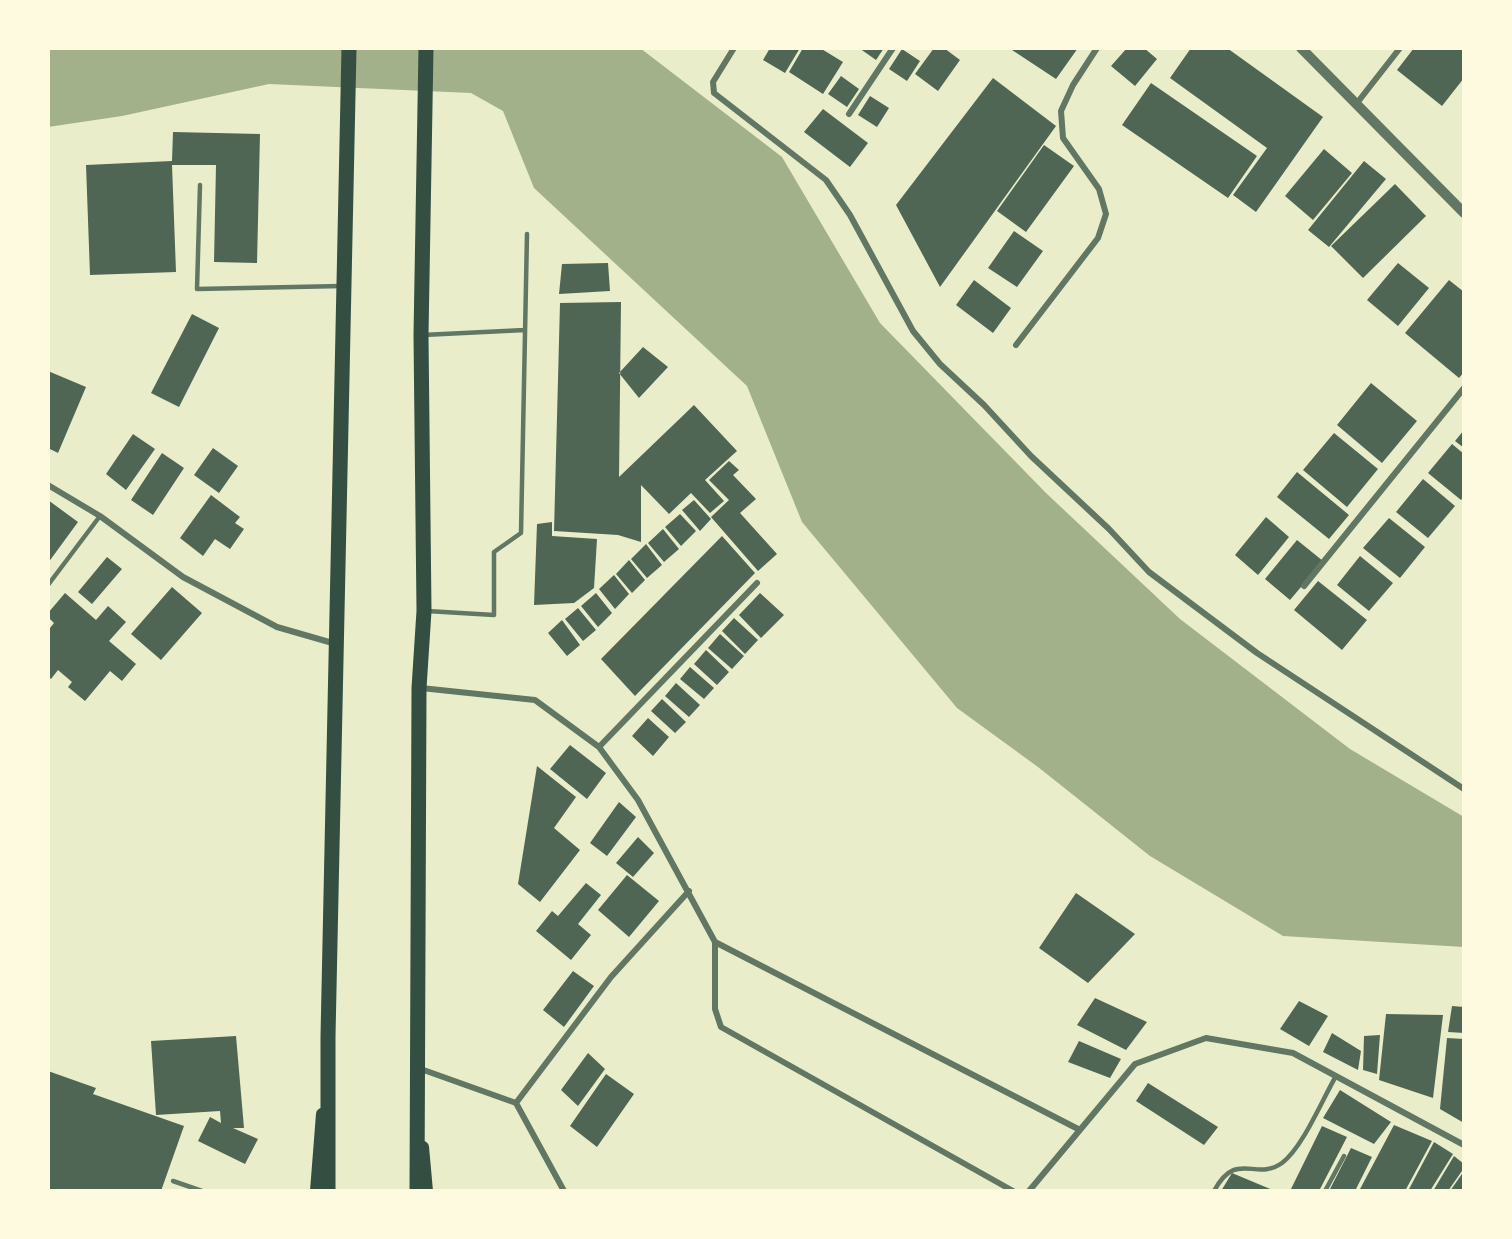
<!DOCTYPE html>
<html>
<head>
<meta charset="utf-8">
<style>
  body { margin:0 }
  #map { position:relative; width:1512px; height:1239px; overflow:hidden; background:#e9edc9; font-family:"Sofia Sans Condensed",sans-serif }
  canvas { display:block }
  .frame { position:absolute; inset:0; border:50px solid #fefae0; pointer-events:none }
</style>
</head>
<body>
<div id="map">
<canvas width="1512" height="1239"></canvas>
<div class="frame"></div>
</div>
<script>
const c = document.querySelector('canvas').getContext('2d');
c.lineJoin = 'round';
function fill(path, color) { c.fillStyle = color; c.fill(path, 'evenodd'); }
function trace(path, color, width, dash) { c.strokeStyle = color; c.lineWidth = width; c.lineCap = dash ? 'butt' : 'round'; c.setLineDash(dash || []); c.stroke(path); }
const water = new Path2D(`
  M48,48H640L782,157L880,323L1046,493L1180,619L1350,749L1464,817V947L1283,936L1150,856L1038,767L957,708L802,522L747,386L534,188L503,111L471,93L269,84L122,116L48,127Z`);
const building = new Path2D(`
  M770,48H800L785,73L763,60Z
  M803,48H820L843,62L823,94L789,72Z
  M859,48H884L876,60Z
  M934,48H944L960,60L938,91L915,74Z
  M1009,48H1078L1056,79Z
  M1127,48H1144L1157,59L1135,86L1111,66Z
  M1191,48H1227L1323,117L1256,212L1233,195L1267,148L1170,78Z
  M1414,48H1464V78L1442,106L1397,70Z
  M902,49L920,61L907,81L889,69Z
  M841,76L859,89L847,107L828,94Z
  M993,78L1056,126L940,287L896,205Z
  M1151,83L1257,156L1228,198L1122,125Z
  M870,96L889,108L877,127L858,115Z
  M823,109L868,143L850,167L804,132Z
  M173,132L260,134L257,263L214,262L216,165H172L176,272L90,275L86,165L172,161Z
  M1044,145L1074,166L1026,232L997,211Z
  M1324,149L1352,173L1313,220L1285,196Z
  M1364,161L1386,179L1329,247L1308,230Z
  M1395,184L1426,216L1363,278L1331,246Z
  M1014,231L1043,251L1017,287L988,268Z
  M608,263L610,291L559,294L562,264Z
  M1398,263L1429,288L1398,326L1367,300Z
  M974,280L1011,308L993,333L956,305Z
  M1449,280L1464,292V372L1459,378L1405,333Z
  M621,302L619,477L694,405L737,451L705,480L724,501L710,513L691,493L669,514L641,485V542L618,535L554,531L560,303Z
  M192,314L219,328L179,407L151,393Z
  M643,347L668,367L639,398L619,373Z
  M48,371L86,387L58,453L48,448Z
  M1371,383L1417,421L1382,463L1337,425Z
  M1464,430V448L1455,441Z
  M1334,433L1378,469L1347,507L1303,470Z
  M133,434L155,449L126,490L106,474Z
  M1452,444L1464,454V496L1461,500L1428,473Z
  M213,448L238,466L219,493L194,475Z
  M162,453L184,468L153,515L131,500Z
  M729,461L739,470L733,475L756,499L740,513L777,554L758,571L711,517L729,500L709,480Z
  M1297,472L1349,515L1329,539L1277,497Z
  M1423,479L1455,506L1428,538L1396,512Z
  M211,495L240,517L235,523L244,529L230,549L215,539L203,556L180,538Z
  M48,500L78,522L48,563Z
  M694,500L711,519L700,531L682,510Z
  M680,514L696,531L681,546L665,527Z
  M1266,517L1289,537L1258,575L1235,555Z
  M1389,518L1425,547L1400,578L1363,548Z
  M552,522V536L597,539L594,588L574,603L534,605L537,524Z
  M663,529L679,549L664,562L648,543Z
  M722,536L755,573L635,696L601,659Z
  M1297,540L1323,561L1290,600L1265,579Z
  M646,544L662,565L647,578L631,559Z
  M1360,556L1393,583L1369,611L1337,585Z
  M107,557L122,569L92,604L78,592Z
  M629,560L645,580L632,593L616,574Z
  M614,575L629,594L615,609L599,589Z
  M1318,581L1367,620L1342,650L1294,610Z
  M172,587L202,613L161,660L131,634Z
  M65,593L96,620L108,606L126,622L109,641L136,664L122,681L110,671L85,701L68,687L72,682L58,670L51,679L48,676V626L50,628L54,623L48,617V613Z
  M596,593L612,613L598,627L581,606Z
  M760,593L784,615L761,638L739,615Z
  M578,608L596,630L583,641L565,619Z
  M734,618L758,640L745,654L722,631Z
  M562,620L580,645L567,656L548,633Z
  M720,634L744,656L732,669L708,648Z
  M706,650L729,672L717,685L694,664Z
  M690,667L714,688L704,699L680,679Z
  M676,683L700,705L689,717L665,696Z
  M662,699L686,722L675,733L651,711Z
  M648,718L669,737L653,756L632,736Z
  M570,745L606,773L587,799L550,769Z
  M537,766L576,797L554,828L580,850L540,902L518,884Z
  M619,802L636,817L607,856L590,843Z
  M638,837L654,853L633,877L616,863Z
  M627,875L659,901L629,937L598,910Z
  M586,883L601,895L578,924L591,935L571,960L536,931L552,911L558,916Z
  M1076,893L1135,934L1088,983L1039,948Z
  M573,971L594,986L564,1027L543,1010Z
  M1095,998L1147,1022L1126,1050L1077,1025Z
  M1299,1001L1328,1016L1309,1046L1280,1029Z
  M1452,1006L1464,1007V1033L1448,1032Z
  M1386,1014L1443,1015L1433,1098L1379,1080Z
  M1332,1033L1361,1051L1358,1070L1323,1052Z
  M1380,1035L1377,1074L1363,1070L1364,1036Z
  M236,1036L244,1128H233L258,1139L245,1164L198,1141L210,1117L221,1123L220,1111L156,1115L151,1041Z
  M1447,1038L1464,1039V1123L1440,1109Z
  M1079,1041L1121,1059L1110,1078L1068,1062Z
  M588,1053L605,1069L578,1106L561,1090Z
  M48,1071L96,1088L93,1094L184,1126L161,1191H48Z
  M606,1074L634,1094L597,1147L570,1126Z
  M1148,1083L1218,1127L1204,1145L1136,1101Z
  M1340,1090L1391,1122L1374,1144L1323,1118Z
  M1394,1125L1432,1141L1405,1191H1359Z
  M1322,1126L1347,1137L1319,1191H1290Z
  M1434,1142L1453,1154L1430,1191H1408Z
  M1351,1148L1372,1157L1355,1191H1329Z
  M1454,1156L1464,1164V1168L1448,1191H1433Z
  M1464,1171V1191H1450Z
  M1232,1173L1275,1191H1221Z`);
const service = new Path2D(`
  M200,185L197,289L342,286
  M423,335L525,330
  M48,585L100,516
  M427,611L494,615V552L521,533L527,234
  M173,1181L202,1191
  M1214,1191C1237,1149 1255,1182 1282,1163C1303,1147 1322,1100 1336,1076
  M1325,1191L1344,1156`);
const minor = new Path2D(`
  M734,48L713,82L714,93L826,180L850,215L913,331L940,364L984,405L1031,456L1109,529L1149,572L1257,653L1464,789
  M1357,103L1400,48
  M849,114L893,48
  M1016,345L1098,238L1106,214L1099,189L1063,138L1061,111L1073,85L1097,48
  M48,485L100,516L183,577L277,627L336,644
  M1304,586L1464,388
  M421,688L535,700L599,747L638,800L715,942V1009L721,1027L1013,1191
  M599,747L757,583
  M715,942L1080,1130
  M418,1068L516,1103L564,1191
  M516,1103L611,977L689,891
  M1029,1191L1135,1064L1206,1038L1293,1053L1464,1145`);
const tertiary = new Path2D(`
  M1301,48L1464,213`);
const secondary = new Path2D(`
  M423,1147L427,1191
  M316,1191L322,1114`);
const primary = new Path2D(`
  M328,1191V1036L349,48
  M417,1191L419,688L424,611L421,335L426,48`);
fill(water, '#a3b18a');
fill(building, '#4f6655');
trace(service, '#617663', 4.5);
trace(minor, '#617663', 6);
trace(tertiary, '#617663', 10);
trace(secondary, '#344e41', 12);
trace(primary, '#344e41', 15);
</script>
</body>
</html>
